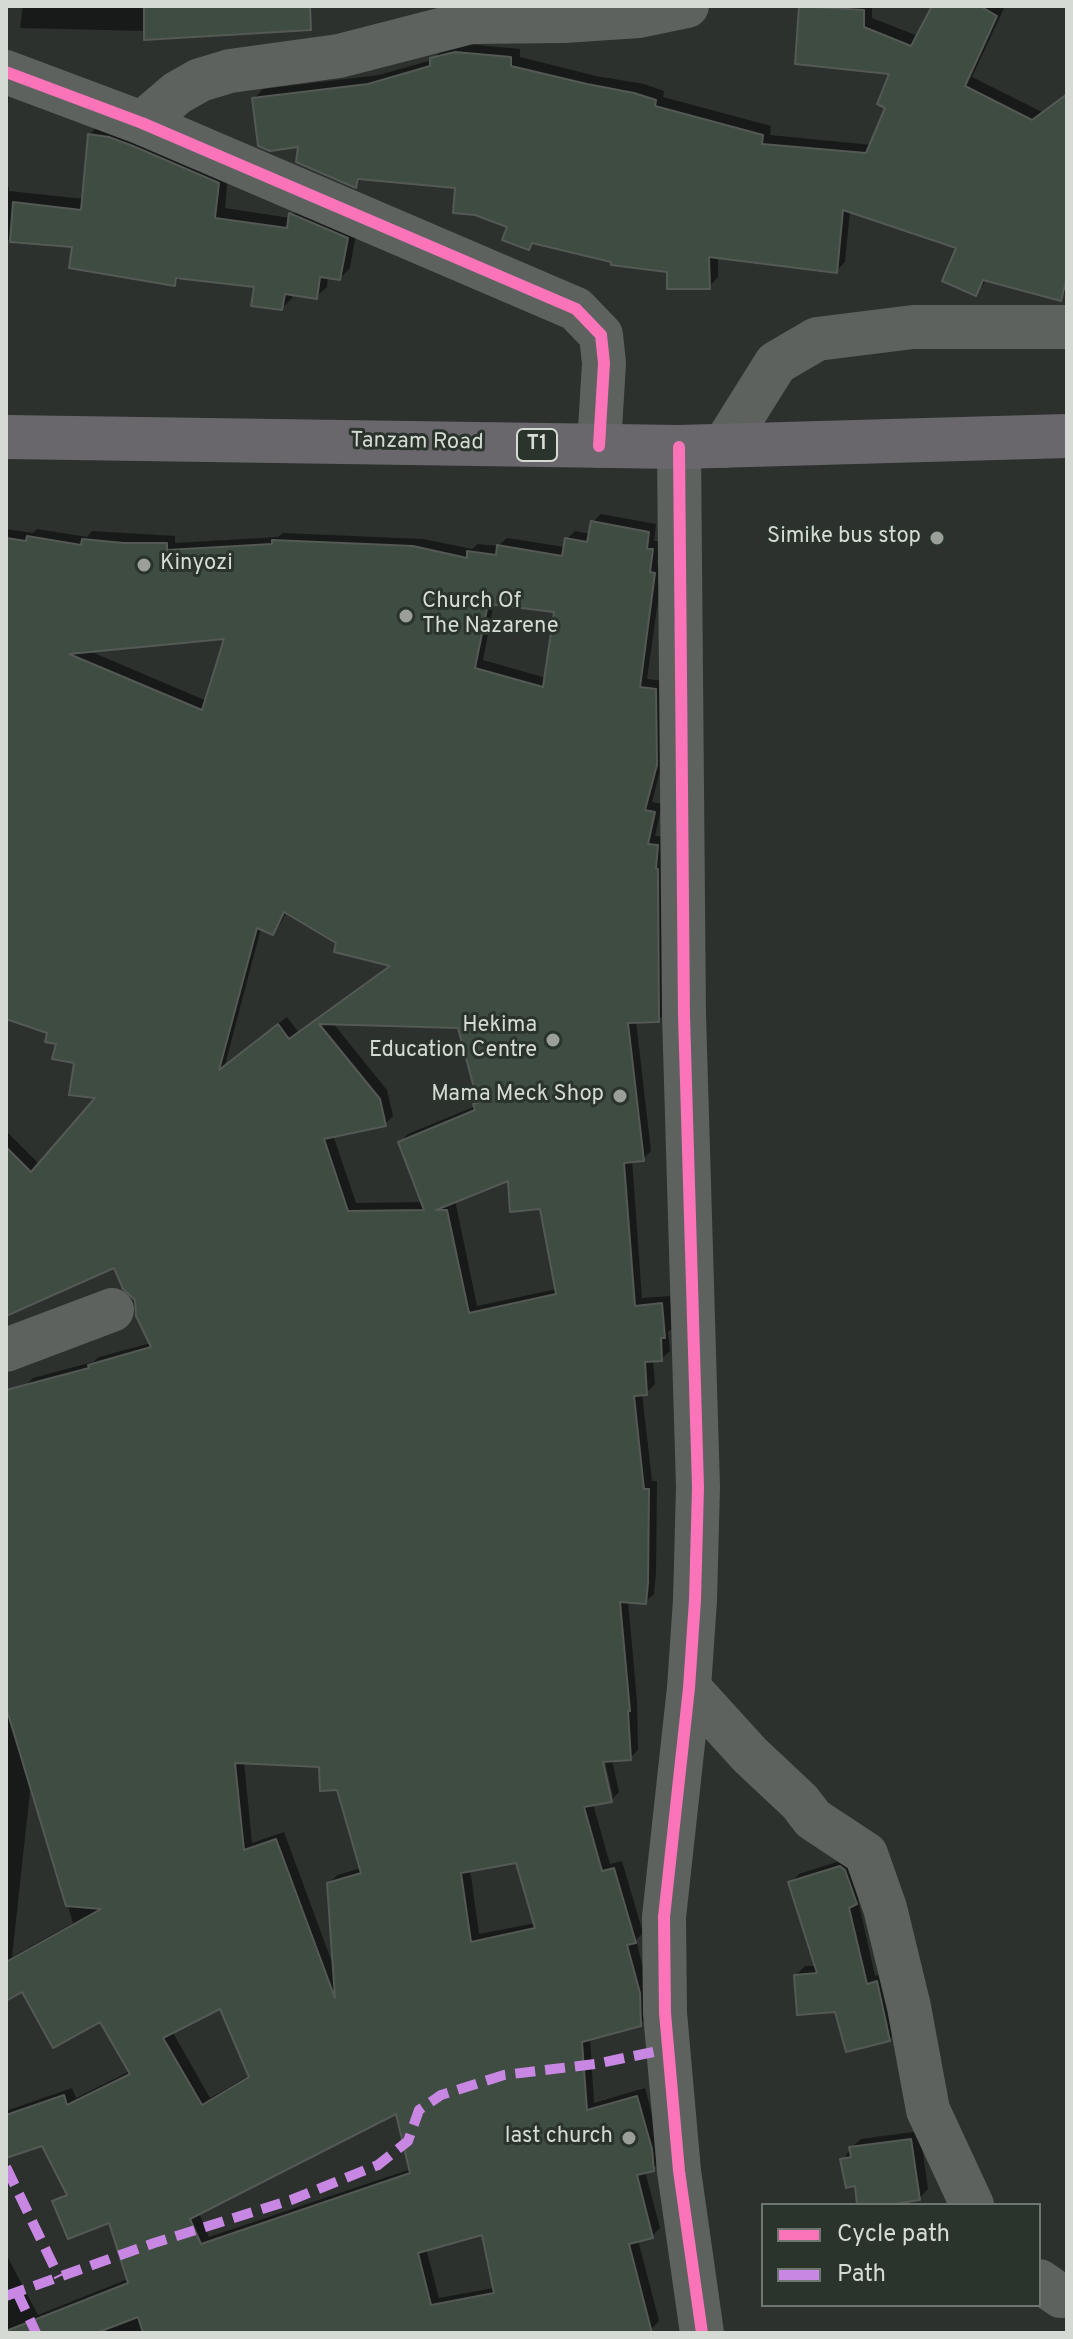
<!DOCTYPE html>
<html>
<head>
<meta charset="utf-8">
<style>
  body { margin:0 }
  #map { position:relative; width:1073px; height:2339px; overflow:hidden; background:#2c312d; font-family:Overpass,sans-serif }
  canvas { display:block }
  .frame { position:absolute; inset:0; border:8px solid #d5dad5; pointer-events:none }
  .legend { position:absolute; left:761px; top:2203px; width:280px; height:104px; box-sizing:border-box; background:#2a332c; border:2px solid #6e7670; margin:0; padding:10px 14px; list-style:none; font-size:24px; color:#d5dad5 }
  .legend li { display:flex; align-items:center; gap:16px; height:40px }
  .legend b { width:40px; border:2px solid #6e7670 }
</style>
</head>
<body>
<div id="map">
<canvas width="1073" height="2339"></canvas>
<div class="frame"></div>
<ul class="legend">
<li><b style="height:10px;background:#fb73b8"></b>Cycle path</li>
<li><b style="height:10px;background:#c787e3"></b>Path</li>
</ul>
</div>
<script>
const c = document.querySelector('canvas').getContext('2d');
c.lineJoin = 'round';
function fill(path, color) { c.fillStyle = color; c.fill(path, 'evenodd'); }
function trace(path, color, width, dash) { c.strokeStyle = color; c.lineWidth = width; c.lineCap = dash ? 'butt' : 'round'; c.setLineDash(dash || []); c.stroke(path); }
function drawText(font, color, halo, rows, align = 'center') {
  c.font = font + ' Overpass,sans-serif'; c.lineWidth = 6; c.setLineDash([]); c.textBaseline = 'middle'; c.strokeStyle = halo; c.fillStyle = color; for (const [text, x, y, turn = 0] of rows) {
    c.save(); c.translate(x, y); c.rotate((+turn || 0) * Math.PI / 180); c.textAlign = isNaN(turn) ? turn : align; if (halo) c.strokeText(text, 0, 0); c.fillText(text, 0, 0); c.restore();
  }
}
const shadow = new Path2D(`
  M23,6H277L146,31L20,28Z
  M803,6H872V18L918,36L934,6H1005L972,77L1042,112L1067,93V291L1060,298L987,279L976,294L959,247L850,210L845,262L836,271L718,256V277L709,287L669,271L535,242L529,248L510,226L457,186L363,178L356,185L301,145L254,99L263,89L379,75L432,60L442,50L466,44L520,49V57L596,76L644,84L664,91L663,97L771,126L770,135L872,145L887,107L891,73Z
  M6,84L9,86L6,149Z
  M100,124L228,173L225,208L290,218L301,204L357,228L350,268L340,278L328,276L327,287L316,297L292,294V298L282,308L256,285L182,276L174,284L74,245L8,240L6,263V187H9V191L84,199L90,134Z
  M601,514L656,524L654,541H660L657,564L663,565L647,679L664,681V755L652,802L662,804L655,836L665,837L667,1012L658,1020L636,1021L651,1151L643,1159L632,1160L642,1298L670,1296L673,1328L668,1332L670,1351L661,1359L653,1360L655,1384L646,1393H642L652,1481H657L656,1573L654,1594L645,1602L628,1601L637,1701L638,1750L630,1758L612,1760L619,1792L611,1800L593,1804L610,1864L622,1861L643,1933L636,1940L647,1984L648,2016L640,2024L590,2037L594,2103L645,2088L659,2140L661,2160L653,2169L645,2171L660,2228L652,2236L638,2240L659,2321L650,2330L636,2333H6V2254L38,2315L128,2279L110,2220L55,2202L67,2192L43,2143L6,2141V2111L72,2088L76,2098L130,2071L101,2020L6,1981V1396L25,1386L33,1378L93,1362L99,1357L151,1343L137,1300L115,1265L6,1309V1131L40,1165L98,1097L76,1062L49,1032L6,1017V529L33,533L37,529L87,537L92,531L175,536V543L278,537L283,533L423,539L472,549L478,544L498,546L507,538L565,547L567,539L575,531L591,534L593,522ZM494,602L556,611L546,678L483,660ZM227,637L207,701L87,650ZM287,911L338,942L392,965L299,1033L287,1017L225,1065L261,928L272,933L280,924ZM332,1022L460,1026L479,1101L476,1106L408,1134L400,1142L424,1202L356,1203L333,1135L385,1124L393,1116L387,1090ZM509,1178L541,1207L557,1289L477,1306L455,1200ZM603,1752L613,1797H609L599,1753ZM244,1761L320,1765L338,1788L361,1868L338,1875L329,1883L333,1965L284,1832L252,1843ZM31,1782L73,1923L12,1957ZM518,1860L536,1923L479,1934L470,1869ZM221,2006L250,2075L210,2098L172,2031ZM397,2111L411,2169L209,2237L199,2213ZM483,2233L494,2288L439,2298L426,2248Z
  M849,1858L865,1894L858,1900L875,1976L886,1973L898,2030L889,2039L837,2009L796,1975L805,1966H817L790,1883L799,1874Z
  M920,2131L928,2189L919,2199L859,2205L856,2183L843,2160L851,2148L861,2139Z`);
const building = new Path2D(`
  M144,6H310L311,30L144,40Z
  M799,6L864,10V27L911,46L932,6H980L997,16L965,86L1032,120L1067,94V277L1061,301L983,280L976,296L942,281L956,248L843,210L837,273L709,257L710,289H667V272L611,265V262L532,243L529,250L502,240L507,227L475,215L453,213L455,188L358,179L356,188L296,162L298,147L270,151L258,146L252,98L368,84L430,66V58L455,52L511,57V66L587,84L634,93L656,100L655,106L763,135L762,144L866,153L885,108L877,104L889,74L795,64Z
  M88,134L109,137L133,146L219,183L215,218L287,228L289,213L348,238L340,280L320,277L317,299L285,294L282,310L251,306L254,287L176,278L175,286L69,268L72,247L10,242L13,202L81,210Z
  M591,521L649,532L647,549H653L650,572L655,573L640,687L656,689L657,765L645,810L655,812L648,844L658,845L656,869H658L659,1022L628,1023L644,1161L624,1163L635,1306L662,1303L665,1338H661L662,1361L645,1362L647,1395L634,1396L644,1489H649L648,1583L646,1604L620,1602L630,1711H628L631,1760L603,1762L612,1802L584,1807L602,1871L614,1868L636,1943L627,1945L640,1993L641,2026L582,2042L587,2110L637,2096L652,2149L654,2171L637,2175L653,2238L629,2244L652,2333H143L138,2317L96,2333H6V2331L128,2283L109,2223L68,2239L52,2201L67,2195L42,2146L6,2158V2115L64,2095L67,2105L130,2074L100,2022L53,2048L22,1992L6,2001V1962L101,1909L66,1906L6,1707V1390L89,1368L88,1365L151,1347L136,1316L135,1300L123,1289L114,1268L6,1316V1147L31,1172L95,1098L69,1095L74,1063L52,1059L56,1044L45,1042L47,1033L6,1019V538L26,541L27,536L81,545L82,539L124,543H167V550L272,544V540L413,546L467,558V551L496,555L497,545L562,556L565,538L587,542ZM488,604L554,612L543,687L475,668ZM224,639L202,710L69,654ZM284,912L336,943L334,952L390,966L289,1039L278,1024L219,1070L257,928L273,935ZM319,1024L458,1028L478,1103L473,1104L475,1110L398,1142L424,1210L348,1211L324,1139L386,1126L380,1099ZM508,1181L510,1212L540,1209L556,1294L469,1313L447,1210H436ZM235,1763L319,1767L320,1791L337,1790L361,1873L327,1883L335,1998L276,1839L244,1850ZM516,1863L535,1928L471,1942L461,1873ZM220,2009L249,2077L202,2105L163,2038ZM396,2114L410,2173L201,2244L190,2219ZM482,2235L494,2293L431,2305L418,2253Z
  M840,1866L845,1870L857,1904L849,1908L867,1984L877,1981L890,2041L846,2052L835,2012L797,2015L794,1975L817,1973L788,1882Z
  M911,2139L920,2200L887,2205H857L855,2186L846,2188L840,2159L851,2157L849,2147Z`);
const minor = new Path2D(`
  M6,72L142,123L576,309L601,335L604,363L599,446
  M142,123L177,93L200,80L230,71L339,56L471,22L564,21L639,16L687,6
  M724,446L776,363L817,339L913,327H1067
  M679,447L684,1015L698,1487L695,1600L689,1688L664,1917L665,2013L679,2171L702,2333
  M6,1350L112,1310
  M689,1688L750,1755L800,1802L813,1819L866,1854L885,1908L909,2007L928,2110L972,2205
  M1039,2281L1061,2296L1067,2295`);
const highway = new Path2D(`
  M6,437L679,447L1067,436`);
const quiet = new Path2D(`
  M6,2167L59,2277
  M17,2292L36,2333
  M6,2296L154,2243L291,2200L378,2165L408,2141L419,2110L441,2095L504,2075L595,2064L668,2049`);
const cycleway = new Path2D(`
  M6,72L142,123L576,309L601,335L604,363L599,446
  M679,447L684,1015L698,1487L695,1600L689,1688L664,1917L665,2013L679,2171L702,2333`);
const markers = [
  [937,538,8,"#9a9f9a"],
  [144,565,8,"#9a9f9a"],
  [406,616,8,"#9a9f9a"],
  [553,1040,8,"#9a9f9a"],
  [620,1096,8,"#9a9f9a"],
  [629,2138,8,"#9a9f9a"]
];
const shields = [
  [537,445,40]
];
const shieldNames = [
  ["T1",537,445]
];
const streetNames = [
  ["Tanzam Road",417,443,1]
];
const poiNames = [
  ["Simike bus stop",921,538],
  ["Kinyozi",160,565,"left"],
  ["Church Of",422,603,"left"],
  ["The Nazarene",422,628,"left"],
  ["Hekima",537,1027],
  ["Education Centre",537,1052],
  ["Mama Meck Shop",604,1096],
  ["last church",613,2138]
];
fill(shadow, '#0007');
fill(building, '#3f4c41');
trace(building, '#545955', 2);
trace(minor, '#5d625e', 44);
trace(highway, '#6a676c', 44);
trace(quiet, '#c787e3', 10, [20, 10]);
trace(cycleway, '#fb73b8', 12);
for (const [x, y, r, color] of markers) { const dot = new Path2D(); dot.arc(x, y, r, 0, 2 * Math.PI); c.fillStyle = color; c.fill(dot); trace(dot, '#2a332c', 3); }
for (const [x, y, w] of shields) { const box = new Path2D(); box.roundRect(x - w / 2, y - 16, w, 32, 6); c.fillStyle = '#2a332c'; c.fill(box); trace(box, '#d5dad5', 2); }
drawText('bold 20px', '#d5dad5', null, shieldNames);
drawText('22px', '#d5dad5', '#2a332c', streetNames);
drawText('22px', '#d5dad5', '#2a332c', poiNames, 'right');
</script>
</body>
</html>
